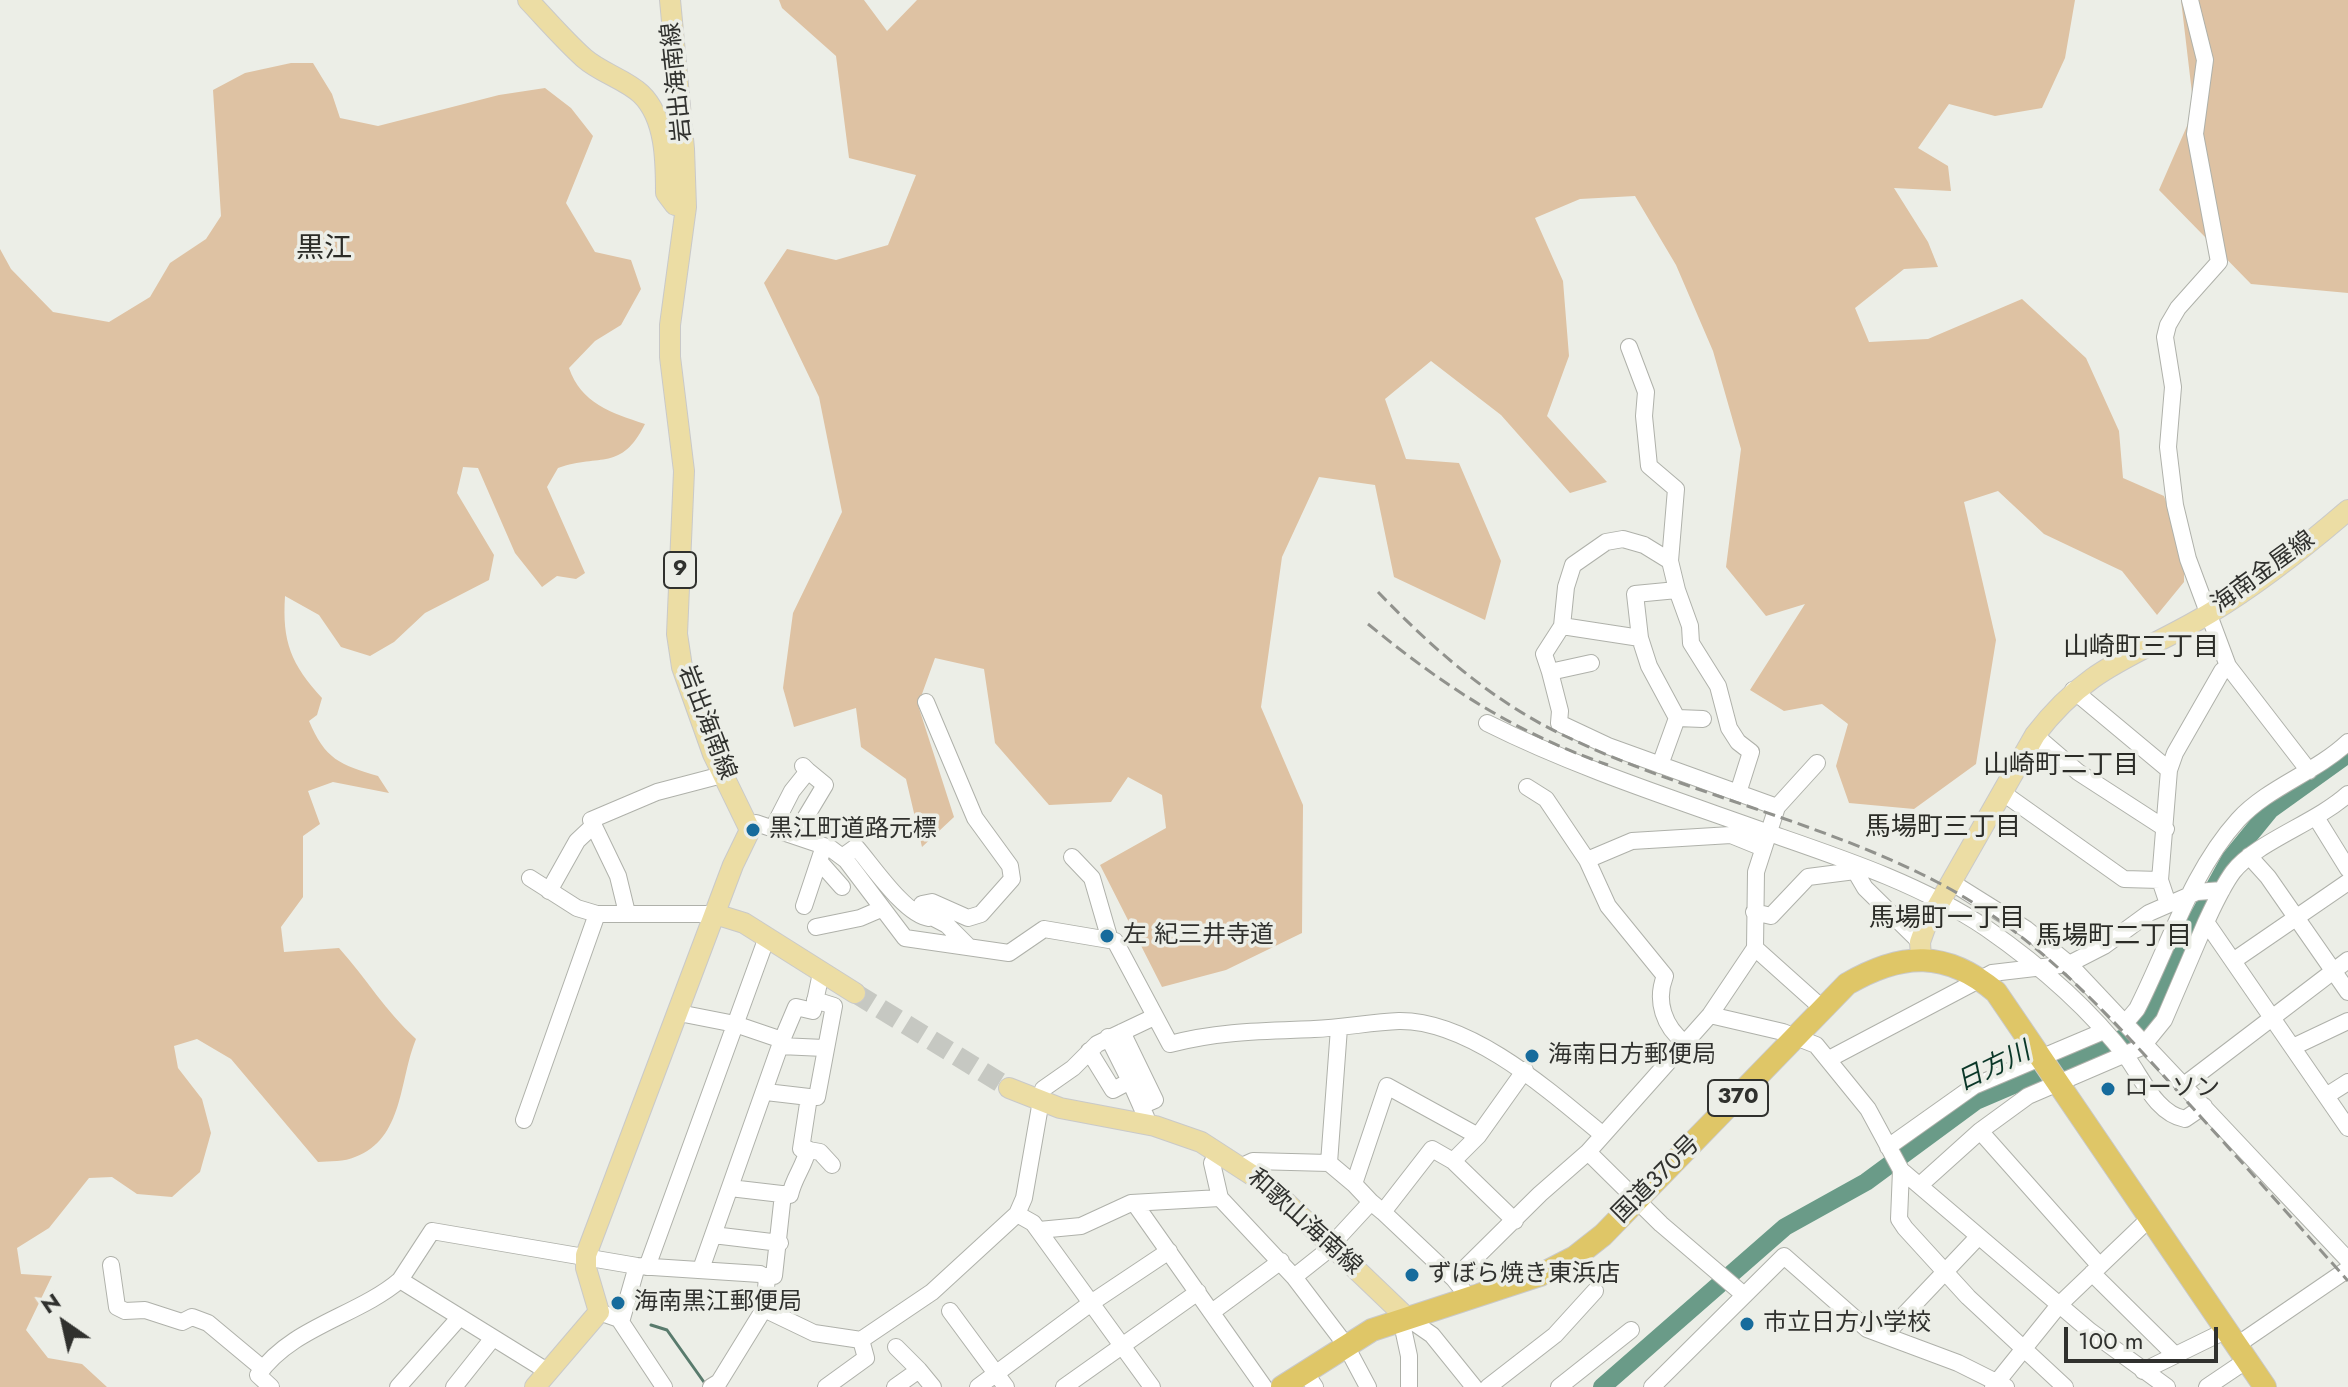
<!DOCTYPE html>
<html>
<head>
<meta charset="utf-8">
<style>
  body { margin:0 }
  #map { position:relative; width:2348px; height:1387px; overflow:hidden; background:#eceee7; font-family:Jost,sans-serif }
  canvas { display:block }
  .north { position:absolute; left:24px; top:1283px; width:80px; height:80px; -webkit-text-stroke:6px #eceee7; paint-order:stroke; rotate:326deg; font-size:22px; font-weight:700; line-height:32px; text-align:center; color:#30312e }
  .north::after { content:''; display:block; margin:auto; width:28px; height:36px; background:#30312e; clip-path:polygon(50% 0,100% 100%,50% 72%,0 100%) }
  .scale { position:absolute; left:2064px; top:1327px; width:154px; height:36px; box-sizing:border-box; border:4px solid #30312e; border-top:0; padding-left:10px; font-size:24px; line-height:28px; white-space:nowrap; color:#30312e; -webkit-text-stroke:6px #eceee7; paint-order:stroke }
</style>
</head>
<body>
<div id="map">
<canvas width="2348" height="1387"></canvas>
<div class="north">N</div>
<div class="scale">100 m</div>
</div>
<script>
const c = document.querySelector('canvas').getContext('2d');
c.lineJoin = 'round';
function fill(path, color) { c.fillStyle = color; c.fill(path, 'evenodd'); }
function trace(path, color, width, dash) { c.strokeStyle = color; c.lineWidth = width; c.lineCap = dash ? 'butt' : 'round'; c.setLineDash(dash || []); c.stroke(path); }
function drawText(font, color, halo, rows, align = 'center') {
  c.font = font + ' Jost,"Noto Sans JP",sans-serif'; c.lineWidth = 7; c.setLineDash([]); c.textBaseline = 'middle'; c.strokeStyle = halo; c.fillStyle = color; for (const [text, x, y, turn = 0] of rows) {
    c.save(); c.translate(x, y); c.rotate((+turn || 0) * Math.PI / 180); c.textAlign = isNaN(turn) ? turn : align; if (halo) c.strokeText(text, 0, 0); c.fillText(text, 0, 0); c.restore();
  }
}
const green = new Path2D(`
  M779,0H864L887,31L917,0H2075L2065,58L2042,108L1995,116L1949,104L1918,148L1948,166L1951,191L1894,188L1928,242L1938,267L1904,269L1855,308L1869,342L1928,339L2022,299L2086,358L2119,431L2123,478L2164,496L2184,554V582L2157,615L2122,571L2044,534L1998,491L1964,502L1996,640L1976,764L1914,809L1849,803L1836,766L1848,724L1822,704L1784,711L1750,690L1805,604L1766,616L1726,567L1741,449L1713,351L1676,265L1635,196L1580,199L1535,218L1563,281L1569,356L1547,416L1607,482L1570,493L1501,415L1431,361L1385,399L1406,459L1459,463L1501,561L1485,620L1394,577L1375,485L1319,477L1282,557L1261,707L1303,805L1302,933L1226,970L1162,987L1100,865L1166,828L1162,795L1128,777L1111,802L1049,805L995,743L984,669L935,658L918,705L954,817L922,847L906,779L861,747L856,708L794,727L783,688L793,613L842,512L819,397L764,283L787,249L836,260L888,245L916,175L849,158L836,56L782,8Z
  M2181,0H2348V293L2251,284L2159,190L2194,110Z
  M291,63H313L332,94L340,118L378,126L499,95L545,88L571,108L593,136L566,203L595,252L631,260L641,289L621,325L595,341L569,368C581,403 611,413 645,424C621,472 601,453 558,468L547,487L585,573L576,579L557,576L542,587L515,553L478,468L463,467L457,493L494,555L489,580L425,613L394,642L370,656L341,647L319,615L285,596C282,642 291,664 322,698L317,715L309,721C325,759 340,765 378,776L389,793L333,782L308,791L320,824L303,836V897L281,927L284,952L339,948C366,978 386,1012 416,1039C399,1080 404,1139 355,1157C345,1162 329,1161 318,1162L231,1059L197,1039L174,1046L178,1068L202,1099L211,1133L200,1172L172,1197L137,1194L112,1177L89,1178L49,1228L17,1248L21,1274L52,1276L26,1330L48,1358L82,1364L107,1387H0V249L11,269L53,312L109,322L150,297L170,263L206,239L221,216L213,90L245,73Z`);
const stream = new Path2D(`
  M651,1325L667,1330L706,1385`);
const river = new Path2D(`
  M1602,1387L1785,1227L1866,1182L1976,1101L2142,1030L2154,1014L2173,963L2230,859L2270,810L2348,754`);
const majorTunnel = new Path2D(`
  M855,993L1009,1088`);
const minor = new Path2D(`
  M2190,0L2205,60L2195,134L2219,262L2178,308L2168,325L2165,337L2173,387L2168,447L2175,505L2188,559L2228,666L2309,771
  M1629,347L1646,392L1644,416L1649,466L1676,489L1670,561L1677,590
  M1562,626L1640,638L1649,666L1677,718L1660,765
  M1640,638L1635,594L1677,590L1690,626L1691,643L1718,686L1729,728L1738,742L1751,752L1738,793
  M1591,663L1550,672L1544,654L1562,626L1566,587L1573,565L1606,542L1623,539L1644,545L1670,561
  M1550,672L1560,711L1559,723L1608,746L1777,807
  M2073,690L2169,770
  M926,702L975,818L1010,866L1012,879L981,914L968,918L932,902L922,904L924,913L947,925L967,945
  M1677,718L1703,719
  M1487,723C1577,768 1674,799 1769,833C1844,859 1920,884 1986,928C2038,964 2089,1008 2128,1059C2143,1080 2157,1114 2185,1119L2204,1106
  M2035,735L2078,772L2166,829
  M1527,787L1546,799L1587,860L1608,906L1665,976C1655,1001 1664,1027 1685,1043
  M2003,793L2124,879L2160,880
  M2348,794C2316,823 2256,842 2233,872C2222,887 2214,905 2206,922L2348,1128
  M2317,819L2348,869
  M750,825L756,823L830,848L846,860L905,938L1009,953L1044,929L1115,941L1170,1044C1218,1031 1265,1031 1314,1029C1343,1028 1371,1022 1399,1021C1471,1020 1552,1093 1603,1135
  M773,828L792,791L808,771L803,766
  M795,835L825,785L808,771
  M2249,856L2268,877L2348,992
  M842,857L856,847C872,865 905,915 929,918
  M1072,857L1092,878L1110,940
  M1587,860L1632,841L1731,835L1763,848
  M819,861L842,887
  M1855,871L1865,888L1920,942
  M530,878L577,908L597,914H715
  M1951,882L2026,929L2069,964L2348,1260
  M549,891L577,841L594,825
  M2168,904L2160,880L2169,770L2175,753L2222,671L2228,666
  M804,906L824,846
  M1754,912L1771,916L1808,877L1855,871
  M627,913L618,876L591,820L657,792L722,775
  M816,927L860,918L881,909
  M1755,948L1822,1008
  M2233,961L2348,882
  M679,1013L735,1024L782,1040
  M1710,1015L1783,1032L1816,1045L1868,1109L1901,1170L2090,1331L2167,1387
  M2126,1022L2137,1009C2169,946 2191,872 2238,820C2268,787 2315,773 2348,742
  M1122,1032L1155,1100L1141,1106
  M1108,1037L1130,1081
  M780,1046L824,1048
  M2293,1047L2348,1021
  M1089,1051L1113,1090L1130,1081L1146,1117L1145,1124
  M1829,1059L1992,973L2069,964L2104,946L2149,913L2197,892L2222,890
  M2184,1085L2348,960
  M766,1092L809,1097
  M2326,1096L2348,1082
  M524,1120L597,914
  M1980,1131L2099,1265
  M1888,1147L1974,1086L2104,1031
  M801,1149L809,1097H817L834,1006L815,1000
  M803,1149L820,1152L832,1165
  M1588,1152L1661,1224L1743,1294
  M1453,1161L1478,1136L1525,1070
  M1329,1163L1339,1028
  M1240,1167L1253,1161L1329,1163L1354,1184
  M1901,1170L1899,1219L1905,1228L1968,1297L2065,1387
  M1920,1185L1980,1131L2028,1096L2142,1047L2164,1020L2206,922
  M730,1188L790,1195C794,1177 804,1167 808,1149
  M1220,1198L1294,1277L1323,1254L1371,1202L1383,1212L1432,1149L1453,1161L1515,1221
  M1371,1202L1354,1184L1387,1086L1478,1136
  M1135,1204L1264,1387
  M1383,1212L1454,1279
  M1017,1214L1024,1198L1043,1089L1073,1068L1097,1044L1154,1017
  M1039,1230L1081,1226L1131,1203L1220,1198L1212,1163L1218,1153
  M713,1235L780,1243
  M111,1265L117,1307L125,1311L145,1310L182,1322L192,1317L208,1323L262,1368
  M647,1267L767,937
  M701,1269L782,1040L796,1007L813,1011L821,973
  M2092,1273L2175,1355
  M764,1276H774L783,1194
  M1294,1277L1345,1344L1368,1387
  M400,1280L432,1231L637,1266L760,1274L767,1278L764,1309L719,1382L711,1387
  M1469,1298L1454,1279L1540,1194L1588,1152L1710,1015L1755,948L1756,872L1777,807L1817,763
  M764,1309L814,1333L861,1340L932,1292L1017,1214L1033,1223L1152,1387
  M950,1311L1006,1387
  M599,1312L619,1319L664,1387
  M1212,1312L1281,1261
  M1406,1317L1432,1335L1474,1387
  M1401,1319L1409,1356V1387
  M621,1322L637,1266
  M1885,1335L1978,1237
  M2237,1345L2348,1269
  M896,1347L919,1370
  M2143,1371L2227,1330
  M1305,1372L1315,1387
  M271,1387L258,1375C291,1327 358,1316 400,1280L547,1371
  M398,1387L459,1318
  M454,1387L493,1338
  M826,1387L866,1358L861,1340
  M895,1387L919,1370L933,1387
  M978,1387L1091,1303L1169,1251
  M1064,1387L1198,1292
  M1488,1387L1555,1335L1595,1291
  M1559,1387L1631,1330
  M1652,1387L1784,1256L1867,1329L1958,1363L2006,1387
  M1993,1387L2059,1305L2150,1218
  M2207,1387L2247,1360`);
const major = new Path2D(`
  M528,0C546,19 564,40 584,58C601,73 625,79 641,94C666,118 666,162 666,193L675,205L686,207
  M715,914L744,923L855,993
  M1921,958L1920,942L1925,928L2035,735C2090,663 2137,657 2210,613C2258,584 2305,547 2348,510
  M1009,1088L1060,1108L1155,1126L1201,1142L1269,1186L1406,1317
  M535,1387L599,1312L586,1268V1255L733,865L750,830L713,754L682,667L677,634L684,471L670,357V325L686,207L684,149L670,0`);
const highway = new Path2D(`
  M1282,1387L1372,1330L1540,1275L1575,1257L1603,1235L1847,984C1902,952 1946,950 1996,992L2265,1387`);
const rail = new Path2D(`
  M1378,592C1433,649 1493,702 1565,736C1686,794 1821,821 1939,883C2035,933 2110,1016 2181,1095C2237,1157 2293,1219 2348,1281
  M1368,624C1445,687 1514,732 1608,765`);
const markers = [
  [753,830,8,"#166b9c"],
  [1107,936,8,"#166b9c"],
  [1532,1056,8,"#166b9c"],
  [2108,1089,8,"#166b9c"],
  [1412,1275,8,"#166b9c"],
  [618,1303,8,"#166b9c"],
  [1747,1324,8,"#166b9c"]
];
const shields = [
  [680,570,32],
  [1738,1098,60]
];
const shieldNames = [
  ["9",680,570],
  ["370",1738,1098]
];
const streetNames = [
  ["岩出海南線",678,82,-96],
  ["海南金屋線",2264,573,-36],
  ["岩出海南線",706,723,69],
  ["国道370号",1657,1180,-45],
  ["和歌山海南線",1304,1223,42]
];
const poiNames = [
  ["黒江町道路元標",769,830],
  ["左 紀三井寺道",1123,936],
  ["海南日方郵便局",1548,1056],
  ["ローソン",2124,1089],
  ["ずぼら焼き東浜店",1428,1275],
  ["海南黒江郵便局",634,1303],
  ["市立日方小学校",1763,1324]
];
const neighbourhoodNames = [
  ["山崎町三丁目",2141,649],
  ["山崎町二丁目",2061,767],
  ["馬場町三丁目",1943,829],
  ["馬場町一丁目",1947,920],
  ["馬場町二丁目",2114,938]
];
const waterNames = [
  ["日方川",1994,1068,-26]
];
const quarterNames = [
  ["黒江",324,250]
];
fill(green, '#dec2a3');
trace(stream, '#597b6d', 3);
trace(river, '#6a9b88', 18);
trace(majorTunnel, '#c6c8c2', 20, [20, 10]);
trace(minor, '#afb1aa', 18);
trace(major, '#c9c9c9', 22);
trace(highway, '#c9c9c9', 24);
trace(minor, '#fff', 16);
trace(major, '#ecdda4', 20);
trace(highway, '#dfc667', 22);
trace(rail, '#91928d', 3, [12, 6]);
for (const [x, y, r, color] of markers) { const dot = new Path2D(); dot.arc(x, y, r, 0, 2 * Math.PI); c.fillStyle = color; c.fill(dot); trace(dot, '#eceee7', 3); }
for (const [x, y, w] of shields) { const box = new Path2D(); box.roundRect(x - w / 2, y - 18, w, 36, 6); c.fillStyle = '#eceee7'; c.fill(box); trace(box, '#30312e', 2); }
drawText('bold 22px', '#30312e', null, shieldNames);
drawText('24px', '#30312e', '#eceee7', streetNames);
drawText('24px', '#30312e', '#eceee7', poiNames, 'left');
drawText('26px', '#2b2c27', '#eceee7', neighbourhoodNames);
drawText('italic 26px', '#0a3728', '#eceee7', waterNames);
drawText('28px', '#2b2c27', '#eceee7', quarterNames);
</script>
</body>
</html>
